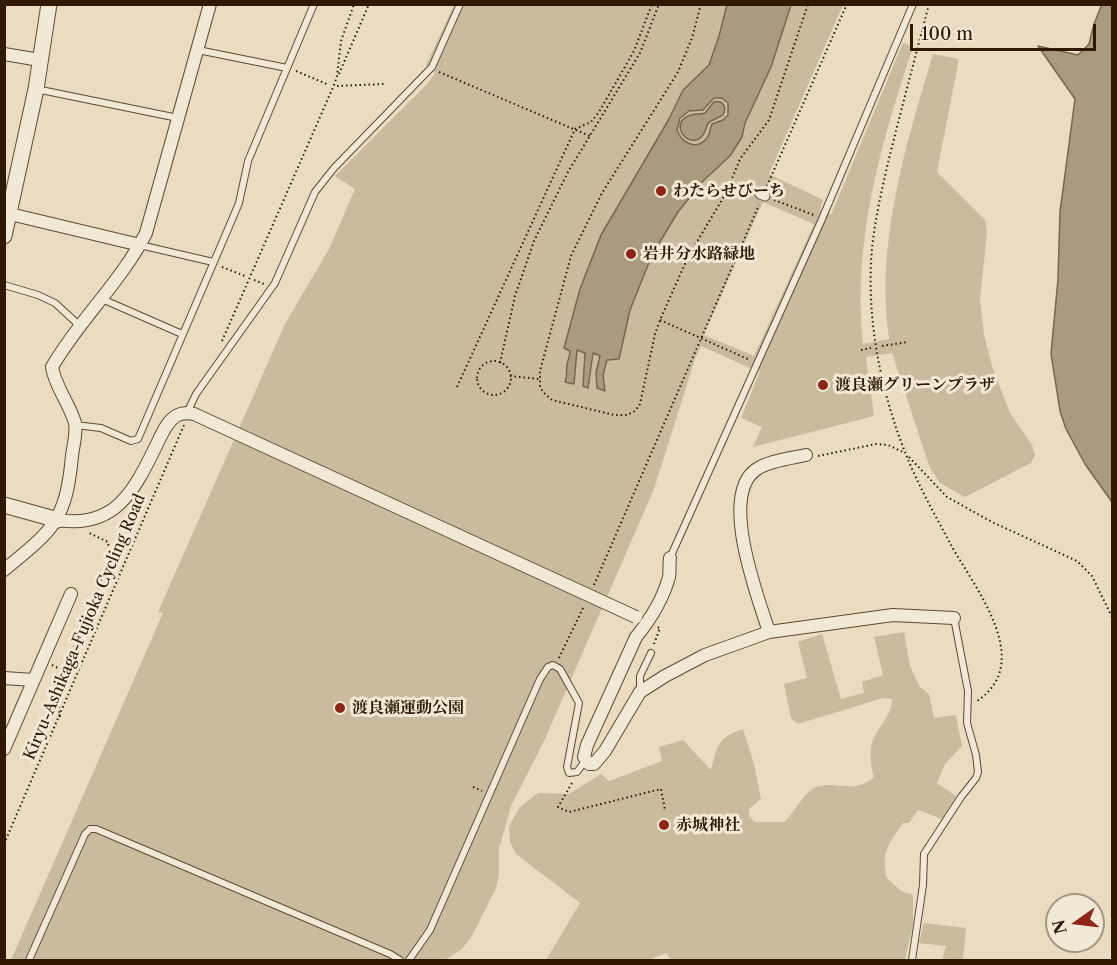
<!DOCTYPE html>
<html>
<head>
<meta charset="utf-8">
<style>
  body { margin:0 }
  #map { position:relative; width:1117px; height:965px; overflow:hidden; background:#e9dcc0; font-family:"Libre Caslon Text",serif }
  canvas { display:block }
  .frame { position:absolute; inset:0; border:6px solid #301900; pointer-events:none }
  .north { position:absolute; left:1045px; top:893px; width:60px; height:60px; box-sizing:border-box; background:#f1e8d6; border:2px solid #a49580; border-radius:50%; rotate:256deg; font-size:16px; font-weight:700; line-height:24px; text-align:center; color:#301900 }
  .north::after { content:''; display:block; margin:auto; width:21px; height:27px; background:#8f2418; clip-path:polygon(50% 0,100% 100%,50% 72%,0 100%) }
  .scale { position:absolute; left:910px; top:24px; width:186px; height:27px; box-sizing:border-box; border:3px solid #301900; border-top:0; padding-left:8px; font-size:18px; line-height:21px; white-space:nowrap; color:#301900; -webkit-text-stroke:4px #f1e8d6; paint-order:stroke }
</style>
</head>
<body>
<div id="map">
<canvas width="1117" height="965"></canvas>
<div class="frame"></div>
<div class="north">N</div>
<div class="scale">100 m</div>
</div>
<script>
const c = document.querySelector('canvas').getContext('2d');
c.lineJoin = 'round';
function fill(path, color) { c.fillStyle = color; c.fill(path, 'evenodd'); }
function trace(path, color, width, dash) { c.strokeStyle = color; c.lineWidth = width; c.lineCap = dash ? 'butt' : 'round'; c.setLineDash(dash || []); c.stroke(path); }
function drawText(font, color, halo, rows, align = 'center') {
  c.font = font + ' "Libre Caslon Text","Noto Serif JP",serif'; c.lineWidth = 6; c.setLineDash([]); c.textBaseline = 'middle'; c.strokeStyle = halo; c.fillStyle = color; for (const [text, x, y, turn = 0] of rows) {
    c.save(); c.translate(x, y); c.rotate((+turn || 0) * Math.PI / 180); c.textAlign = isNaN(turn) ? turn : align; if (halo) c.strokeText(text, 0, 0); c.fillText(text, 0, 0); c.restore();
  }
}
const green = new Path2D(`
  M454,5H843L769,174L823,200L820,209L831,215L903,43L913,47C881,143 852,242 863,344L889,339C875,243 906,145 933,54L959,59L937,172L985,220L987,233L980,299L984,335L993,369L1010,413L1032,445L1035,455L1031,463L965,497L940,483L930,468L892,353L866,357L874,416L753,447L762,427L741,418L760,371L752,365L750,368L701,346L695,359L654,489L545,739L511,806L499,849V874L496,888L472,936L462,949L445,960H11L163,613L158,612L285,324L329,249L355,189L335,176L427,84L435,73L426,65ZM763,202L814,224L754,356L704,335Z
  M904,632L910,666L920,687L929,694L934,718L956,715L962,746L945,764L937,783L956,796L942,819L918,810L909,823H903C888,844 881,852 887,878L901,891L913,895V924L905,960H671L666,953L649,960H546L580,903L516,854L510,842L509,826L520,807L538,793L569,794L601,774L609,781L662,761L659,747L683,740L711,770C718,745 717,738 743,729L754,764L761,799L749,809V816L755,822H784C796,812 804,789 820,786C840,782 855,794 874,777C871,767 869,753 872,743C877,726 891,719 892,699L883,698L798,724L791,718L784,684L807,678L798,642L822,634L841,699L864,693L862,682L883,675L874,637Z
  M924,923L966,928L963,960H942L946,946L919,943Z`);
const water = new Path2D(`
  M1102,4L1112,5V502L1085,464L1066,429L1060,411L1051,354L1058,279L1060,212L1075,99L1038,46L1078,55L1089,44L1094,24Z
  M727,5H791L771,67L745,123L742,137L730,156L703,181L678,212L652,255L630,310L619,359L607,360L603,375L605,391L597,388L596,373L600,356L593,353L588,388L583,386L585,353L577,350L574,384L565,382C568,375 566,370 567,364C568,359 570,357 570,351L564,348L580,289L601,235L669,119L683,90L709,65L719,36ZM714,98H722L728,103V115L723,120L712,124C710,129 710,135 706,139C696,151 681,142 677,130L680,118L689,111L703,110Z
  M714,102C723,100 727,107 723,115L709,122C706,126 706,132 703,135C691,151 670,127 686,117C692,113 699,115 705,113Z`);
const path = new Path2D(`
  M701,4L692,38L678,72L602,193L571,256L540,371V387L543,392L552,400L614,415H627L635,411L640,404L655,334L660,320L688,257L726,193L740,159L769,120L808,4
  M929,4C915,59 900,113 887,167C880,198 873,229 871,261C868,326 881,391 905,452C917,483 935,515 951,545C974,587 1036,662 977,701
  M296,71L329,85
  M439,72L590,136
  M339,74L369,4
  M337,86L384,84
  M731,182L750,190
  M767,186L847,4
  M774,200L814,215
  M222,267L245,276
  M254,280L264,284
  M660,320L750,360
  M222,341L334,85L337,76L341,41L354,4
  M882,346L908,342
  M861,350L871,348
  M477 378a17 17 0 1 1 34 0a17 17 0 1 1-34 0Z
  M500,363L515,296L534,241L568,172L640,53L659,4
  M510,376L539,379
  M457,387L575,129L591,122L599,112L634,51L652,4
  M818,456L876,444L888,445L905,453
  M909,457L947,497L992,522L1077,561L1092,576L1112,617
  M594,585L759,205
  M654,644L660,628L657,627
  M559,658L584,606
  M52,665L66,672
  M60,717C52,676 100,597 109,554L108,542L87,532
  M572,783L558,807L569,812L661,789L665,810
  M473,787L482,791
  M4,844L184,425`);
const service = new Path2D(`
  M198,50L287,68
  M36,89L178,118
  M140,245L213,262
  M4,285L38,295L55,303L80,326
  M102,299L182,334
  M187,413L196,394L275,283L315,192L334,168L432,67L460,4
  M75,425L101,428L131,441L138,439L231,222L239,203L248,161L314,4
  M670,558L822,219L913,4
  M640,691V676L651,653
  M29,960L85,834L90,829H96L390,954L400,960
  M409,960L430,930L540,679L548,667L553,665L560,669L579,703L567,767L569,773L577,772L585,761
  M912,960L923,885L924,854L961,797L976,778L978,772L976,755L967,723L968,691L954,618`);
const pedestrian = new Path2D(`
  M760,194L765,196`);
const minor = new Path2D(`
  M4,54L40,60
  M10,214L140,245
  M58,520C115,529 134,491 156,446C161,436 166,422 176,416C182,412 188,413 194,414
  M670,558C669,564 670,571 669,577C663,599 650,620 636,637L587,745L584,757L589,764H594L605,751L640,692L665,676L705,655L769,632L893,615L954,618
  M4,570C53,530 66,521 72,456C73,446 77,433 75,423C70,404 55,387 52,367C79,320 121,282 146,233L210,4
  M769,632C758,597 718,494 757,469C768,461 792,458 806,455
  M4,678L33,680
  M4,749L71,594`);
const tertiary = new Path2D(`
  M4,236L36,89L49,4
  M4,505L58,520`);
const minorBridge = new Path2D(`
  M194,414L636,617`);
const markers = [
  [661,191,6,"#8f2418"],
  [631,254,6,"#8f2418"],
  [823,385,6,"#8f2418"],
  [340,708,6,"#8f2418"],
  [664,825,6,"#8f2418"]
];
const poiNames = [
  ["わたらせびーち",673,191],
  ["岩井分水路緑地",643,254],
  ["渡良瀬グリーンプラザ",835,385],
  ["渡良瀬運動公園",352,708],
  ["赤城神社",676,825]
];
const streetNames = [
  ["Kiryu-Ashikaga-Fujioka Cycling Road",85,627,-67]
];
fill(green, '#cabb9f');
fill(water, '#aa9a7f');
trace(water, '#79664c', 1.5);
trace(service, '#5e4a30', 8);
trace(pedestrian, '#5e4a30', 11);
trace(minor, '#5e4a30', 14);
trace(tertiary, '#5e4a30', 17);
trace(path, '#301900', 2, [1.5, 3]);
trace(service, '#f1e8d6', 6);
trace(pedestrian, '#f1e8d6', 9);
trace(minor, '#f1e8d6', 12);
trace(tertiary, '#f1e8d6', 15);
trace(minorBridge, '#5e4a30', 14, []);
trace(minorBridge, '#f1e8d6', 12);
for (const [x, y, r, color] of markers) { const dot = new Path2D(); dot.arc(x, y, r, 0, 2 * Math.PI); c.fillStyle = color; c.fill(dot); trace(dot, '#f1e8d6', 2); }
drawText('bold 16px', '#301900', '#f1e8d6', poiNames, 'left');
drawText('16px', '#301900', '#f1e8d6', streetNames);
</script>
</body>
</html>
